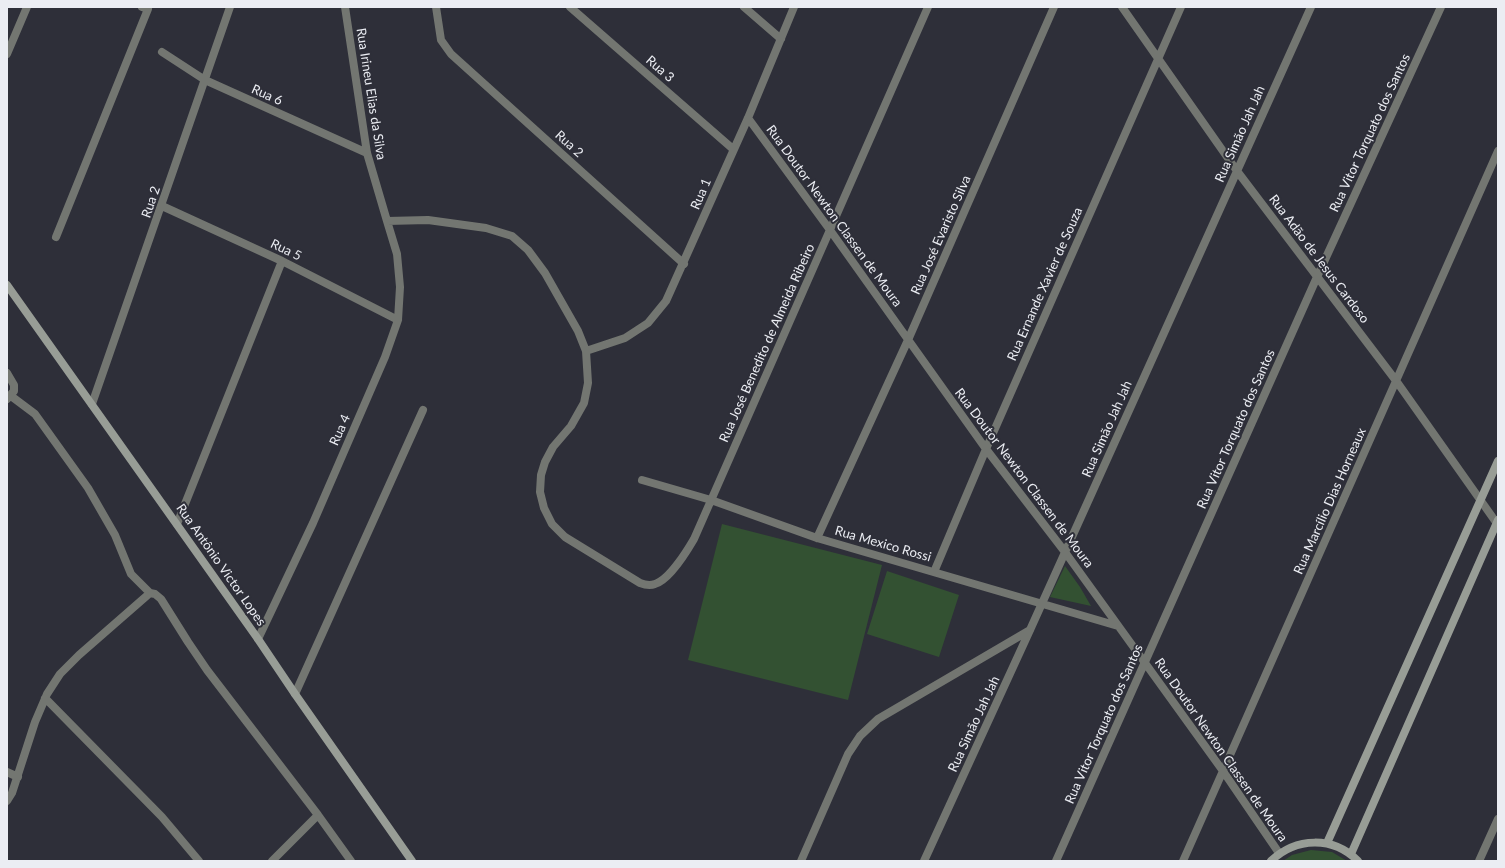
<!DOCTYPE html>
<html>
<head>
<meta charset="utf-8">
<style>
  body { margin:0 }
  #map { position:relative; width:1505px; height:868px; overflow:hidden; background:#2e2f39; font-family:Lato,sans-serif }
  canvas { display:block }
  .frame { position:absolute; inset:0; border:8px solid #ebedf3; pointer-events:none }
</style>
</head>
<body>
<div id="map">
<canvas width="1505" height="868"></canvas>
<div class="frame"></div>
</div>
<script>
const c = document.querySelector('canvas').getContext('2d');
c.lineJoin = 'round';
function fill(path, color) { c.fillStyle = color; c.fill(path, 'evenodd'); }
function trace(path, color, width, dash) { c.strokeStyle = color; c.lineWidth = width; c.lineCap = dash ? 'butt' : 'round'; c.setLineDash(dash || []); c.stroke(path); }
function drawText(font, color, halo, rows, align = 'center') {
  c.font = font + ' Lato,sans-serif'; c.lineWidth = 4; c.setLineDash([]); c.textBaseline = 'middle'; c.strokeStyle = halo; c.fillStyle = color; for (const [text, x, y, turn = 0] of rows) {
    c.save(); c.translate(x, y); c.rotate((+turn || 0) * Math.PI / 180); c.textAlign = isNaN(turn) ? turn : align; if (halo) c.strokeText(text, 0, 0); c.fillText(text, 0, 0); c.restore();
  }
}
const green = new Path2D(`
  M722,524L882,565L848,700L688,660Z
  M1065,566L1080,587L1091,606L1050,597Z
  M887,571L959,595L939,657L867,634Z
  M1311,850L1332,852L1347,861H1283L1292,855Z`);
const minor = new Path2D(`
  M345,7L367,153L387,221L428,220L486,228L512,236L528,250L545,273L578,331L586,351L588,383L584,403L571,426L553,447L545,462L541,475L540,492L544,508L552,524L565,537L640,583C645,585 650,586 655,584C669,580 687,551 694,539L928,7
  M436,7L441,40L451,54L684,264
  M570,7L733,149
  M744,7L781,39
  M1122,7L1237,171L1397,382L1498,525
  M162,52L205,80L367,153
  M7,54L27,7
  M748,118L830,230L986,449L1065,552L1223,771L1279,853
  M162,206L282,261L398,320
  M56,237L148,9L142,7
  M586,351L625,338L648,323L666,301L748,118L794,7
  M7,373L14,385V391L7,399
  M11,396L35,414L88,488L115,535L131,574L150,593L155,594L161,599L188,642L207,670L318,815L351,861
  M92,404L230,7
  M642,480L711,500L817,538L1118,626
  M177,524L282,261
  M817,538L908,340L1054,7
  M934,572L986,449L1181,7
  M258,639L313,523L385,357L398,320L400,287L397,254L387,221
  M295,694L423,410
  M45,698L162,817L199,861
  M7,772L18,777
  M7,801L12,793L35,722L47,694L60,674L79,655L150,593
  M272,861L318,815
  M801,861L848,754L860,736L878,719L1030,630
  M924,861L1030,630L1311,7
  M1056,861L1317,277L1441,7
  M1183,861L1498,151
  M1479,861L1498,819`);
const secondary = new Path2D(`
  M7,285L258,639L295,694L412,861
  M1327,843L1498,461
  M1351,854L1498,520
  M1271,861C1296,837 1333,836 1358,861`);
const streetNames = [
  ["Rua 3",660,69,41],
  ["Rua Irineu Elias da Silva",371,94,81],
  ["Rua 6",267,95,24],
  ["Rua Vitor Torquato dos Santos",1370,133,-65],
  ["Rua Simão Jah Jah",1240,134,-66],
  ["Rua 2",569,144,42],
  ["Rua 1",701,194,-67],
  ["Rua 2",151,202,-71],
  ["Rua Doutor Newton Classen de Moura",834,216,54],
  ["Rua José Evaristo Silva",941,235,-66],
  ["Rua 5",286,250,26],
  ["Rua Adão de Jesus Cardoso",1319,259,53],
  ["Rua Ernande Xavier de Souza",1045,284,-66],
  ["Rua José Benedito de Almeida Ribeiro",767,343,-66],
  ["Rua Simão Jah Jah",1107,429,-66],
  ["Rua Vitor Torquato dos Santos",1236,429,-66],
  ["Rua 4",340,430,-66],
  ["Rua Doutor Newton Classen de Moura",1024,478,53],
  ["Rua Marcílio Dias Horneaux",1330,501,-66],
  ["Rua Mexico Rossi",883,544,16],
  ["Rua Antônio Victor Lopes",221,565,55],
  ["Rua Simão Jah Jah",974,724,-65],
  ["Rua Vitor Torquato dos Santos",1104,724,-66],
  ["Rua Doutor Newton Classen de Moura",1221,750,55]
];
fill(green, '#335132');
trace(minor, '#737671', 8);
trace(secondary, '#989d96', 8);
drawText('13px', '#ebedf3', '#2e2f39', streetNames);
</script>
</body>
</html>
